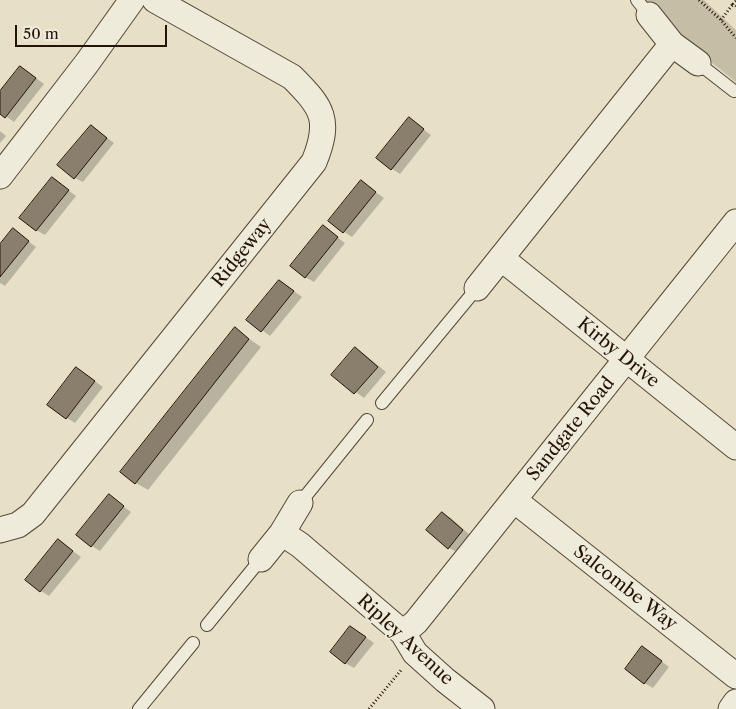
<!DOCTYPE html>
<html>
<head>
<meta charset="utf-8">
<style>
  body { margin:0 }
  #map { position:relative; width:736px; height:709px; overflow:hidden; background:#e7e0c6; font-family:"Libre Caslon Text",serif }
  canvas { display:block }
  .scale { position:absolute; left:15px; top:25px; width:152px; height:22px; box-sizing:border-box; border:2px solid #25130a; border-top:0; padding-left:6px; font-size:15px; line-height:18px; white-space:nowrap; color:#25130a; -webkit-text-stroke:4px #efebda; paint-order:stroke }
</style>
</head>
<body>
<div id="map">
<canvas width="736" height="709"></canvas>
<div class="scale">50 m</div>
</div>
<script>
const c = document.querySelector('canvas').getContext('2d');
c.lineJoin = 'round';
function fill(path, color) { c.fillStyle = color; c.fill(path, 'evenodd'); }
function trace(path, color, width, dash) { c.strokeStyle = color; c.lineWidth = width; c.lineCap = dash ? 'butt' : 'round'; c.setLineDash(dash || []); c.stroke(path); }
function drawText(font, color, halo, rows, align = 'center') {
  c.font = font + ' "Libre Caslon Text",serif'; c.lineWidth = 4; c.setLineDash([]); c.textBaseline = 'middle'; c.strokeStyle = halo; c.fillStyle = color; for (const [text, x, y, turn = 0] of rows) {
    c.save(); c.translate(x, y); c.rotate((+turn || 0) * Math.PI / 180); c.textAlign = isNaN(turn) ? turn : align; if (halo) c.strokeText(text, 0, 0); c.fillText(text, 0, 0); c.restore();
  }
}
const green = new Path2D(`
  M645,0H704L736,30V82L668,28Z`);
const shadow = new Path2D(`
  M28,72L44,84L14,122L0,112V93Z
  M409,119L431,135L400,174L392,169Z
  M91,126L114,143L83,182L75,178Z
  M0,131L6,136L0,143Z
  M53,179L76,196L45,235L36,230Z
  M361,182L384,198L352,237L344,232Z
  M323,227L345,243L314,282L305,277Z
  M13,230L36,247L5,286L0,283V246Z
  M280,281L302,297L270,336L248,320Z
  M235,329L261,347L148,490L136,483Z
  M355,348L363,353L386,372L364,398L333,375Z
  M76,368L103,387L75,423L67,418Z
  M109,496L131,512L100,551L92,546Z
  M443,513L451,518L471,536L457,552L449,548Z
  M59,541L81,557L49,596L41,591Z
  M351,627L374,643L354,668L345,663Z
  M643,647L669,667L653,688L644,683Z`);
const building = new Path2D(`
  M20,66L36,78L5,118L0,114V91Z
  M409,117L424,129L391,170L376,158Z
  M91,125L107,138L74,179L57,165Z
  M52,177L69,190L36,231L19,218Z
  M361,180L376,192L343,233L328,221Z
  M323,225L338,237L305,278L290,266Z
  M13,228L29,241L0,277V244Z
  M279,280L294,291L261,332L246,320Z
  M235,327L249,339L135,484L120,472Z
  M355,347L378,367L354,394L331,375Z
  M76,367L95,381L66,419L47,405Z
  M109,494L124,506L91,547L76,535Z
  M442,512L463,530L448,549L426,530Z
  M58,539L73,551L40,592L25,580Z
  M350,626L366,637L345,664L330,652Z
  M642,646L662,661L644,684L625,669Z`);
const path = new Path2D(`
  M699,0L721,20L736,38
  M736,1L733,4L736,6
  M721,20L733,4
  M369,709L402,669`);
const service = new Path2D(`
  M637,0L649,15
  M698,63L734,91
  M382,403L477,288
  M300,503L367,420
  M207,625L261,559
  M139,709L193,643`);
const minor = new Path2D(`
  M649,15L672,44L698,63
  M0,176L87,63L132,0
  M501,258L736,447
  M477,288L672,44
  M514,500L736,676
  M0,530L18,525L33,514L314,162C331,120 323,108 292,77L155,0
  M282,533L300,545L403,633L415,653L445,680L482,709
  M261,559L282,533L300,503
  M403,633L416,622L736,222
  M731,709L736,702`);
const streetNames = [
  ["Ridgeway",242,253,-51],
  ["Kirby Drive",618,353,39],
  ["Sandgate Road",571,429,-51],
  ["Salcombe Way",625,588,38],
  ["Ripley Avenue",405,640,43]
];
fill(green, '#c6bda6');
fill(shadow, '#0003');
fill(building, '#8a7e6c');
trace(building, '#25130a', 1);
trace(service, '#564639', 14);
trace(minor, '#564639', 27);
trace(path, '#25130a', 3, [1, 2.5]);
trace(service, '#efebda', 12);
trace(minor, '#efebda', 25);
drawText('18px', '#25130a', '#efebda', streetNames);
</script>
</body>
</html>
